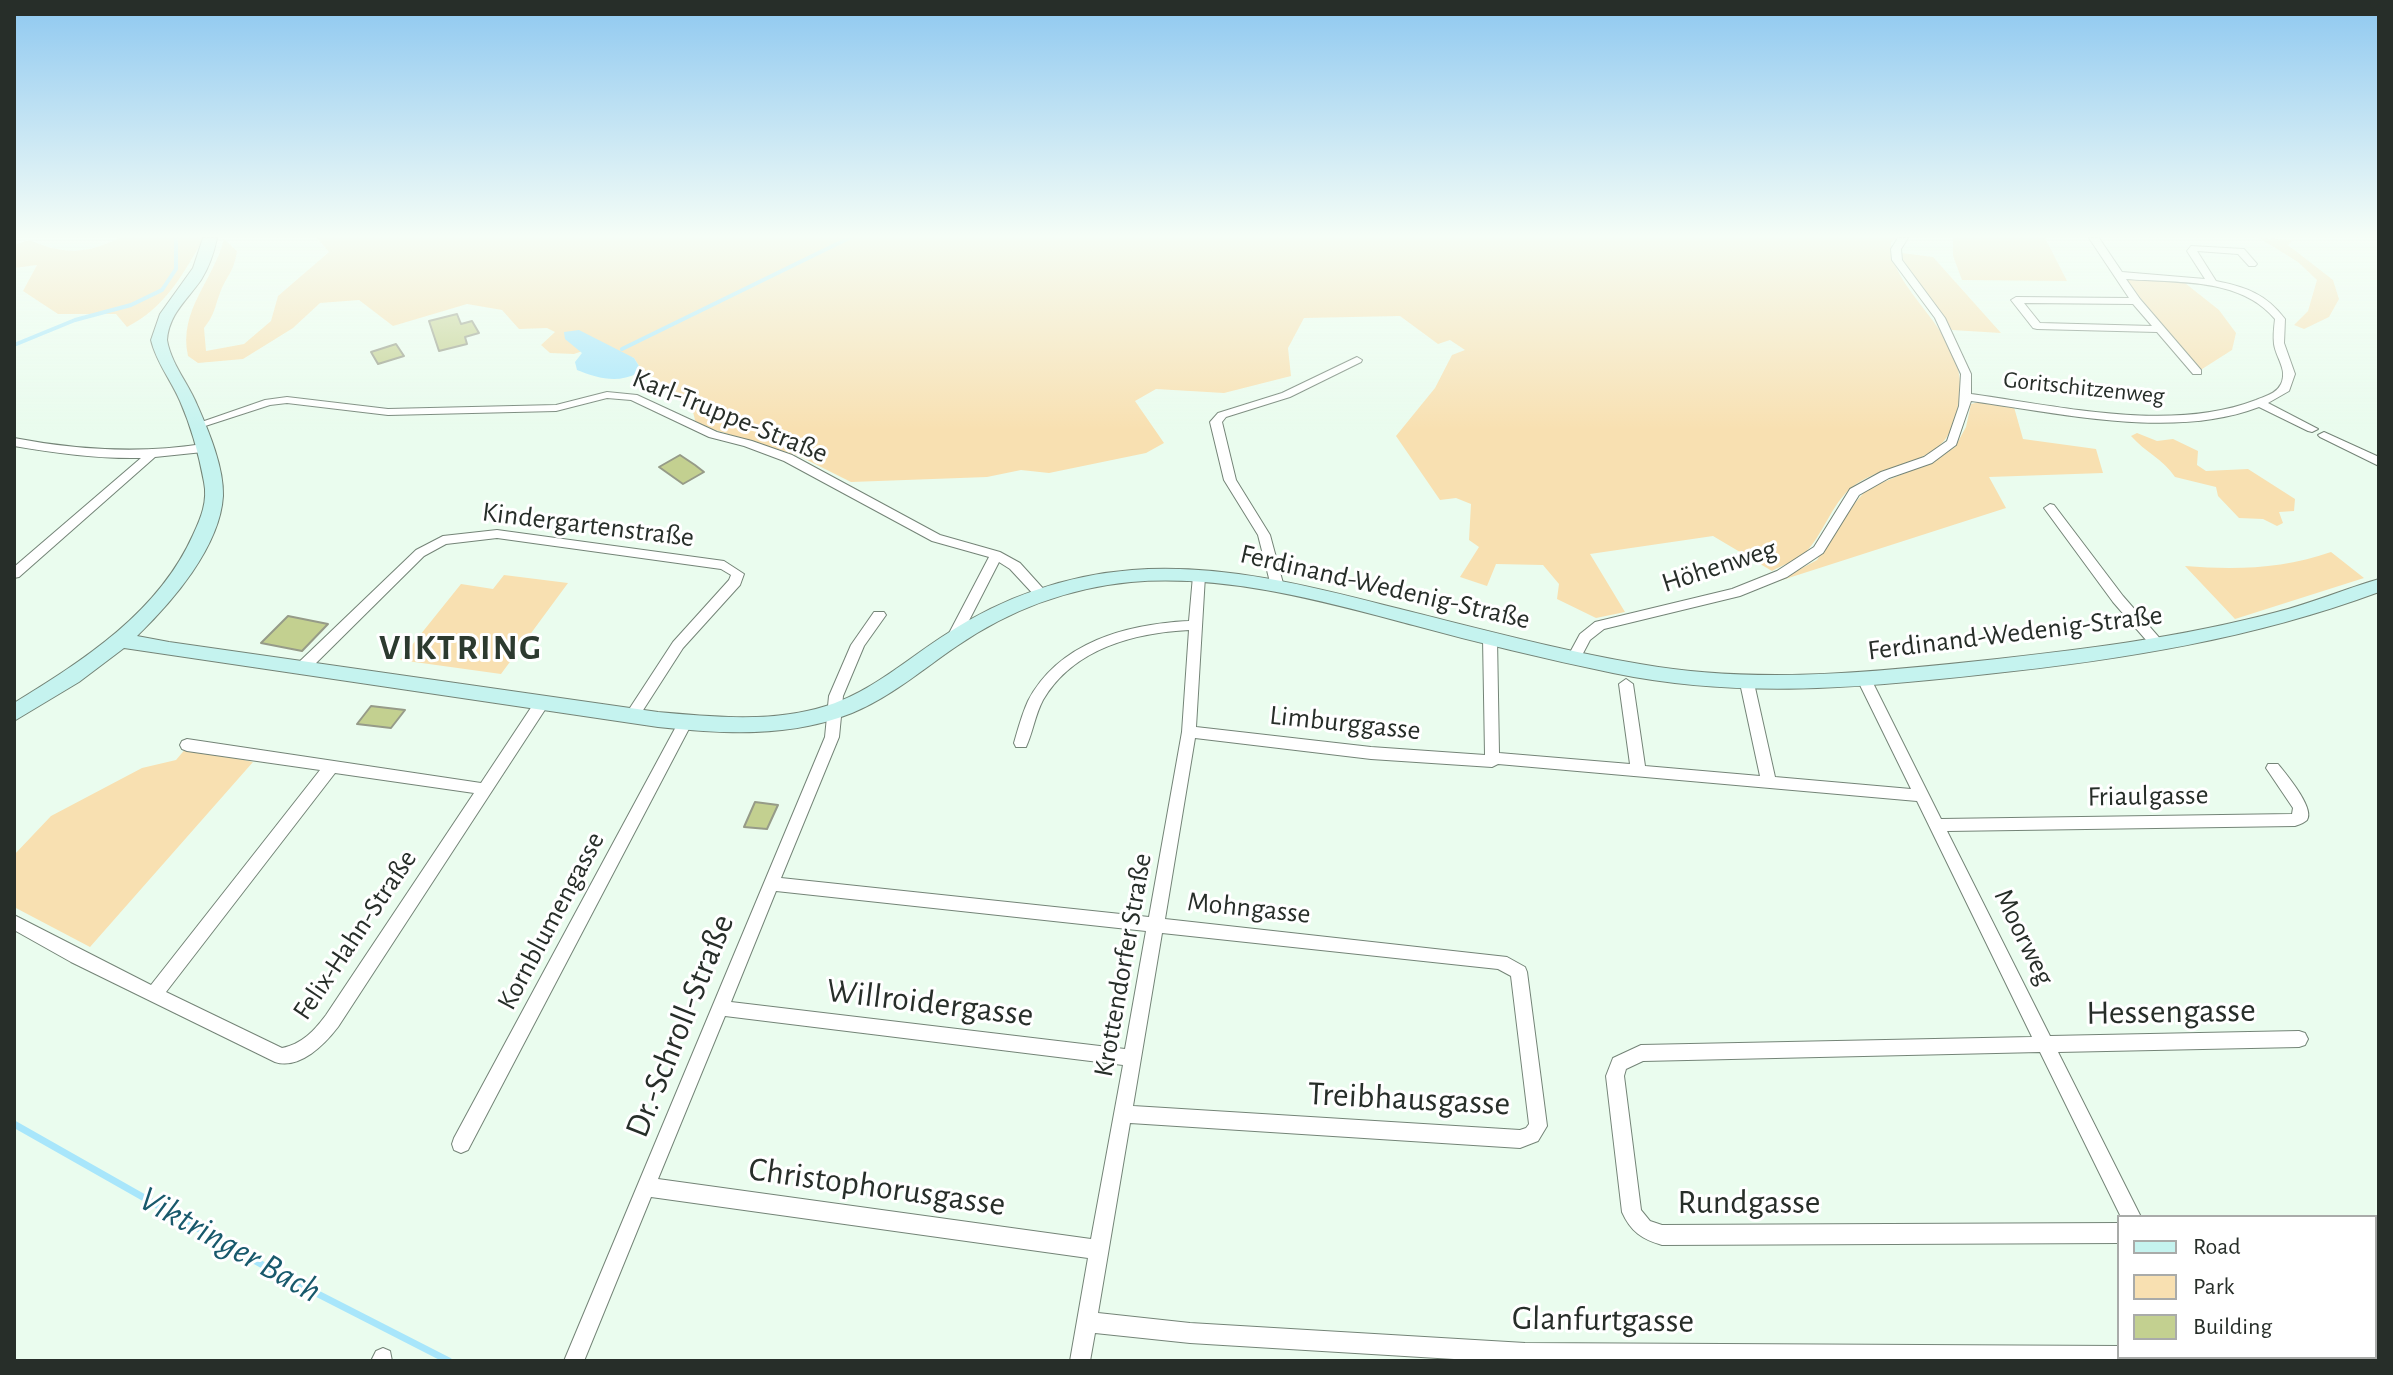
<!DOCTYPE html>
<html>
<head>
<meta charset="utf-8">
<style>
  body { margin:0 }
  #map { position:relative; width:2393px; height:1375px; overflow:hidden; background:#eafcee; font-family:"Alegreya Sans",sans-serif }
  canvas { display:block }
  .frame { position:absolute; inset:0; border:16px solid #272e29; pointer-events:none }
  .legend { position:absolute; left:2117px; top:1215px; width:260px; height:144px; box-sizing:border-box; background:#fff; border:2px solid #a9aba9; margin:0; padding:10px 14px; list-style:none; font-size:24px; color:#272e29 }
  .legend li { display:flex; align-items:center; gap:16px; height:40px }
  .legend b { width:40px; border:2px solid #a9aba9 }
</style>
</head>
<body>
<div id="map">
<canvas width="2393" height="1375"></canvas>
<div class="frame"></div>
<ul class="legend">
<li><b style="height:10px;background:#c5f3ef"></b>Road</li>
<li><b style="height:22px;background:#f8e0b1"></b>Park</li>
<li><b style="height:22px;background:#c3d090"></b>Building</li>
</ul>
</div>
<script>
const c = document.querySelector('canvas').getContext('2d');
c.lineJoin = 'round';
function fill(path, color) { c.fillStyle = color; c.fill(path, 'evenodd'); }
function trace(path, color, width, dash) { c.strokeStyle = color; c.lineWidth = width; c.lineCap = dash ? 'butt' : 'round'; c.setLineDash(dash || []); c.stroke(path); }
function drawText(font, color, halo, rows, align = 'center') {
  c.font = font + ' "Alegreya Sans",sans-serif'; c.lineWidth = 6; c.setLineDash([]); c.textBaseline = 'middle'; c.strokeStyle = halo; c.fillStyle = color; for (const [text, x, y, turn = 0] of rows) {
    c.save(); c.translate(x, y); c.rotate((+turn || 0) * Math.PI / 180); c.textAlign = isNaN(turn) ? turn : align; if (halo) c.strokeText(text, 0, 0); c.fillText(text, 0, 0); c.restore();
  }
}
const green = new Path2D(`
  M119,238H204C183,274 166,307 127,327L116,314H58L23,291L37,265L14,268V245L29,240C62,254 86,255 119,238Z
  M317,238H1896L1891,243C1889,294 1976,336 1958,407C1955,418 1951,433 1944,441C1921,467 1877,466 1851,488C1831,505 1823,535 1805,553C1797,561 1782,565 1772,571L1713,536L1590,554L1625,612L1596,618L1557,599L1559,584L1543,565L1496,564L1487,586L1460,577L1479,547L1469,540L1471,504L1456,498L1440,500L1396,436L1435,388L1452,355L1465,350L1450,340L1438,344L1400,316L1304,318L1288,348L1291,376L1224,393L1156,389L1135,401L1164,443L1146,453L1049,473L1021,470L987,477L851,482L799,456L696,424L692,408L639,366L634,358L597,346L574,354L550,353L541,345L555,332L547,328L519,329L502,310L467,304L393,326L359,300L320,303L293,328L243,359L198,363L188,356C178,310 214,280 224,239L237,251C233,275 227,274 220,293C214,309 215,314 204,328L206,351L244,344L271,321L278,296L329,252Z
  M1953,238H2045L2067,281L1962,280L1953,256Z
  M2259,238L2292,240L2288,245L2333,280L2339,299L2329,317L2304,329L2294,325L2308,311L2317,280L2298,262Z
  M1902,253L1933,257L2001,333L1952,330L1904,265Z
  M2129,278L2185,283L2219,310L2236,333L2232,350L2199,371L2126,280Z
  M1979,402L2014,407L2023,439L2096,449L2103,473L1989,477L2006,508L1776,582L1817,560L1848,511L1867,489L1938,459L1955,447L1966,427L1971,404Z
  M2137,433L2157,441L2173,439L2198,451L2197,465L2206,471L2248,469L2295,499L2294,511L2279,512L2283,523L2277,526L2263,519L2239,518L2218,496L2216,487L2175,477C2163,459 2145,452 2131,436Z
  M2331,552L2364,578L2235,619L2185,566C2235,570 2283,569 2331,552Z
  M504,575L568,583L501,674L400,660L461,584L493,589Z
  M187,747L253,762L90,947L14,907V855L51,816L142,768L176,760Z`);
const water = new Path2D(`
  M579,330L634,358L639,366L638,373C617,384 597,378 577,370L575,362L582,353L565,339L564,332Z`);
const streamFar1 = new Path2D(`
  M14,345L75,320L131,305L162,290L176,269V238
  M622,349L849,238`);
const stream = new Path2D(`
  M14,1124L275,1272L449,1361`);
const building = new Path2D(`
  M457,314L461,324L472,321L479,333L465,337L467,344L439,351L429,321Z
  M396,344L404,356L378,364L371,352Z
  M680,455L695,465L704,472L683,484L659,467Z
  M288,616L328,624L302,651L261,643Z
  M371,706L405,710L391,728L357,724Z
  M755,802L778,805L767,829L744,827Z`);
const street = new Path2D(`
  M1898,238H1908L1901,249L1902,260L1945,318L1971,374V394C2060,406 2170,433 2256,400C2265,396 2276,394 2281,384C2288,370 2276,358 2274,344C2273,336 2274,327 2275,319C2240,277 2176,283 2126,279L2140,299L2201,370V374H2193L2157,332L2037,329L2033,328L2011,300L2016,297L2129,298L2089,238H2099L2122,272L2205,279L2187,251L2191,246L2244,249L2257,264L2255,266H2249L2238,254L2197,251L2216,281C2246,287 2266,294 2285,319L2284,343L2295,374L2289,391L2268,403L2318,429L2312,432L2308,431L2259,407C2173,440 2060,413 1971,401L1956,445L1932,463L1889,478L1859,495L1823,553L1787,577L1740,596L1604,629L1590,640L1579,661H1569L1567,658L1580,634L1595,622L1732,589L1777,571L1814,547L1850,489L1881,472L1924,457L1947,441L1959,406L1961,374L1935,318L1892,260L1891,249ZM2024,303L2133,304L2152,326L2040,323Z
  M1357,357L1362,360L1361,362L1290,397L1226,417L1222,422L1236,480L1270,535L1284,587L1282,590H1272L1258,535L1224,480L1210,422L1218,413L1282,393Z
  M607,392L637,395L717,432L752,441L792,455L940,535L1000,552L1020,563L1048,594L1041,598L1036,597L1010,569L999,562L958,642H948L946,639L989,557L932,541L784,461L744,446L709,437L631,400L607,398L556,411L388,415L287,403L270,405L196,429L190,426L265,400L287,397L388,409L556,405Z
  M2324,432L2379,457V466L2320,437L2318,435Z
  M14,438C77,450 139,454 203,444L209,448L203,452L155,457L19,577L14,578V567L141,458C98,459 56,453 14,446Z
  M2050,504L2054,505L2123,596L2163,642L2165,645L2163,648H2153L2113,602L2044,508Z
  M497,530L724,561L744,574L740,585L683,648L638,718H628L626,714L673,642L729,580L731,575L721,569L497,538L446,544L424,556L308,671H298L296,667L298,663L416,550L443,536Z
  M1199,572L1205,576L1196,727L1371,747L1485,755L1483,638L1490,633L1497,638L1499,753L1630,764L1619,684L1626,679L1633,684L1645,766L1760,776L1740,683L1747,678L1754,683L1775,777L1911,789L1858,681L1865,676L1872,681L1941,819L2292,814L2293,808L2266,768L2268,764H2278C2286,774 2315,808 2307,820C2304,823 2298,825 2295,826L1947,831L2050,1036L2299,1031L2305,1033L2308,1039L2305,1045L2299,1047L2058,1052L2141,1217H2121L2040,1052L1643,1061L1626,1069L1624,1076L1641,1210L1650,1221L1662,1225L2119,1223V1243L1662,1245C1642,1239 1631,1232 1622,1212L1606,1076L1613,1058L1641,1045L2032,1037L1917,801L1498,764L1492,767L1371,759L1195,738L1165,919L1507,957L1525,967L1527,972L1547,1126L1538,1141L1520,1148L1130,1123L1098,1313L1190,1323L1525,1343L2119,1346V1357H2129L2127,1361H1487L1190,1343L1095,1333L1090,1361H1070L1088,1258L651,1197L584,1361H564L825,737L829,696L851,645L874,612H884L886,615L864,646L843,696L839,737L781,878L1149,917L1182,732L1189,630C1133,633 1073,649 1043,700C1035,715 1033,732 1026,747H1016L1014,743C1018,729 1022,714 1028,701C1059,642 1127,624 1189,621L1193,576ZM776,891L1146,931L1125,1049L731,1002ZM1162,933L1498,969L1511,976L1529,1124L1526,1128L1520,1130L1133,1106ZM725,1016L1123,1065L1091,1239L658,1179Z
  M543,696L550,701L548,705L338,1027C325,1044 300,1070 275,1062L71,962L14,930V915L151,985L320,770L187,751L182,749L180,745L182,741L187,739L481,783L538,697ZM335,773L474,793L326,1015C314,1031 302,1044 282,1048L166,992Z
  M686,716L691,717L693,721L468,1150L461,1153L454,1150L452,1144L454,1138L679,721L681,717Z
  M383,1348L390,1351L392,1361H371L376,1351Z
  M2190,1357H2236L2237,1361H2191Z`);
const secondary = new Path2D(`
  M203,238H217C214,253 209,267 201,280C187,300 169,314 167,340C171,364 189,384 198,407C209,432 224,468 223,496C220,547 172,602 137,636L169,642L658,712C714,717 772,723 826,706C872,692 908,658 948,633C1003,597 1067,575 1132,570C1221,563 1311,586 1396,608C1477,628 1558,650 1640,664C1752,684 1865,673 1978,661C2079,650 2179,638 2277,612C2312,603 2345,589 2379,579V592C2252,639 2121,660 1987,674C1861,688 1738,699 1613,673C1546,659 1479,643 1413,625C1322,601 1226,574 1131,582C1069,588 1009,610 957,646C923,669 891,697 852,713C789,738 724,734 658,727L124,648L79,682L14,721V703C84,660 158,613 193,535C201,518 208,501 204,482C199,455 191,426 180,401C171,380 156,362 151,340L160,314L193,268Z`);
const farStreetnames = [
  ["Goritschitzenweg",2084,388,6]
];
const streetNames = [
  ["Karl-Truppe-Straße",730,416,22],
  ["Kindergartenstraße",588,525,7],
  ["Höhenweg",1719,566,-18],
  ["Ferdinand-Wedenig-Straße",1385,587,13],
  ["Ferdinand-Wedenig-Straße",2015,633,-7],
  ["Limburggasse",1345,723,6],
  ["Friaulgasse",2148,796,-1],
  ["Mohngasse",1249,908,6],
  ["Kornblumengasse",551,921,-62],
  ["Felix-Hahn-Straße",355,935,-56],
  ["Moorweg",2024,937,64],
  ["Krottendorfer Straße",1123,965,-80]
];
const nearStreetnames = [
  ["Willroidergasse",930,1003,7],
  ["Hessengasse",2171,1012,-1],
  ["Dr.-Schroll-Straße",680,1026,-68],
  ["Treibhausgasse",1409,1099,3],
  ["Christophorusgasse",877,1187,8],
  ["Rundgasse",1749,1203],
  ["Glanfurtgasse",1603,1320,1]
];
const districtNames = [
  ["VIKTRING",461,648]
];
const nearWaternames = [
  ["Viktringer Bach",230,1245,29]
];
fill(green, '#f8e0b1');
fill(water, '#a8e6fb');
trace(streamFar1, '#a8e6fb', 4);
trace(stream, '#a8e6fb', 7);
fill(building, '#c3d090');
trace(building, '#969b88', 2);
trace(street, '#748477', 2);
trace(secondary, '#748477', 2);
fill(street, '#fff');
fill(secondary, '#c5f3ef');
const sky = c.createLinearGradient(0, 0, 0, 430);
sky.addColorStop(0, '#8ec8f0');
sky.addColorStop(0.55, '#f6fef7');
sky.addColorStop(1, '#f6fef700');
c.fillStyle = sky;
c.fillRect(0, 0, 2393, 430);
drawText('24px', '#272e29', '#fff', farStreetnames);
drawText('28px', '#272e29', '#fff', streetNames);
drawText('34px', '#272e29', '#fff', nearStreetnames);
c.letterSpacing = '2px';
drawText('bold 36px', '#2c3a2f', '#fff', districtNames);
c.letterSpacing = '0px';
drawText('italic 36px', '#18596c', '#fff', nearWaternames);
</script>
</body>
</html>
